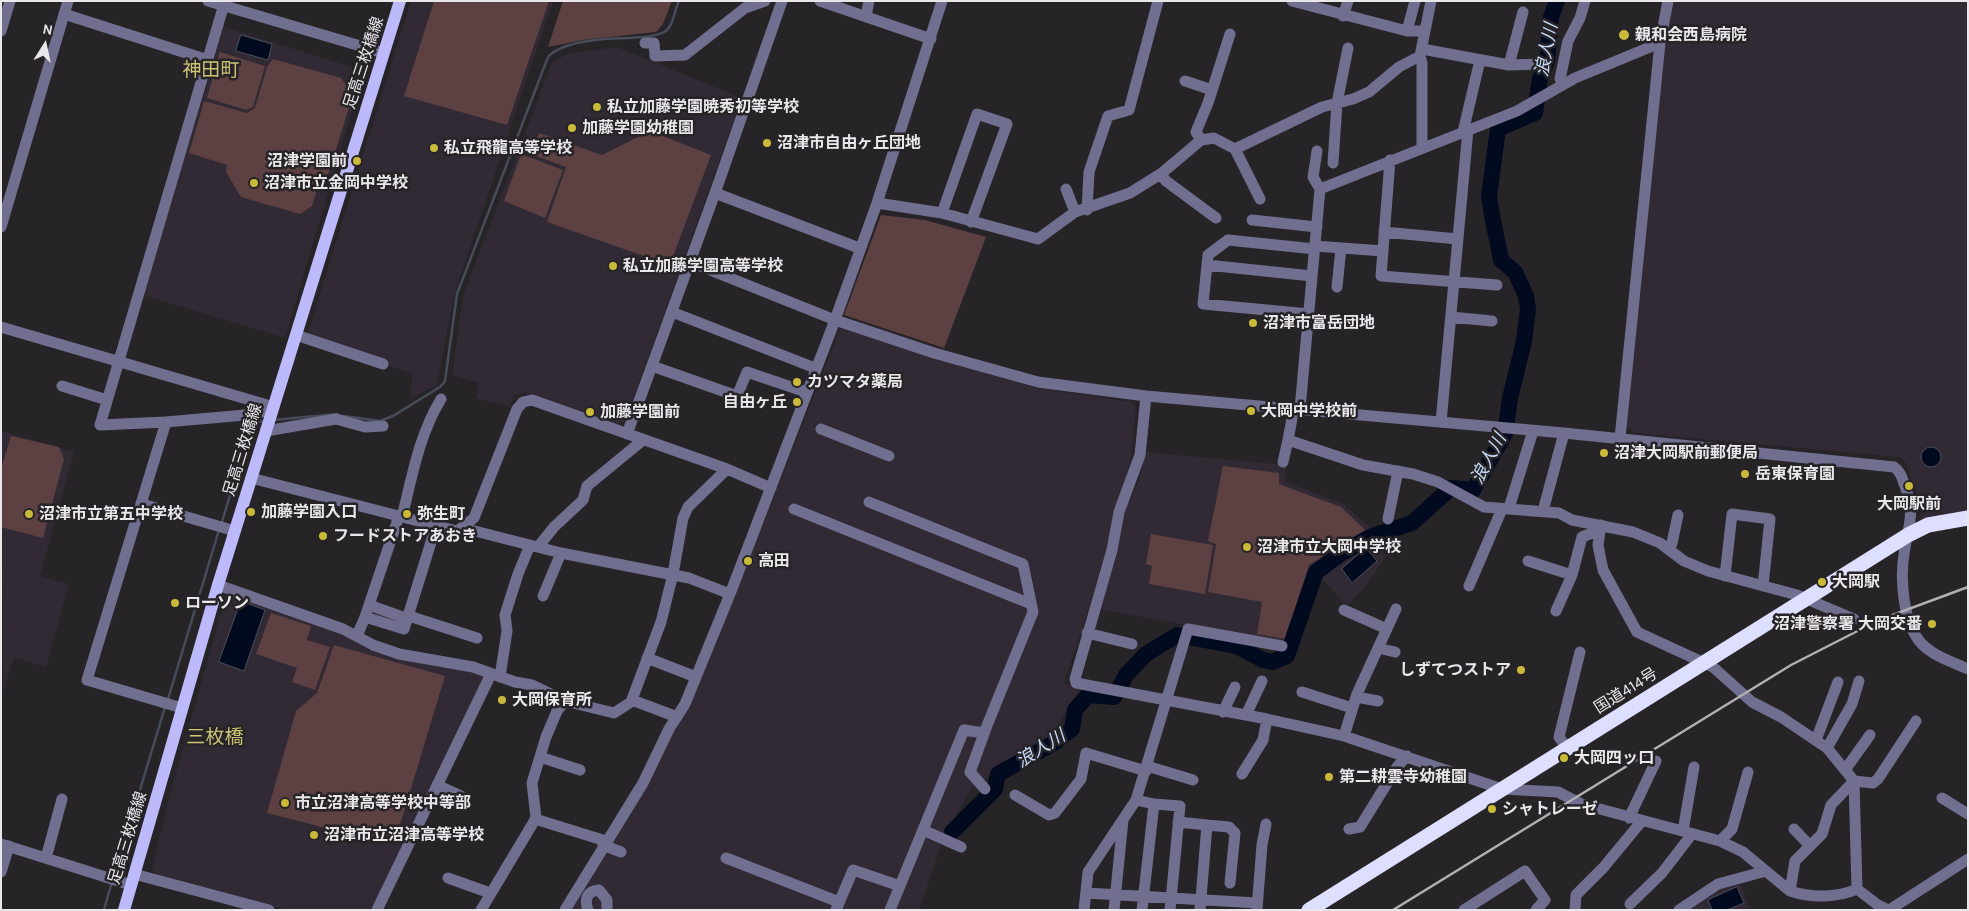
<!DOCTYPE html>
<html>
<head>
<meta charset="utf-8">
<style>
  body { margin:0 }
  #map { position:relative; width:1969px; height:911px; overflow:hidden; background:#272428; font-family:Karla,sans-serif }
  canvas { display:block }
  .frame { position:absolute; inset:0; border:2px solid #e9e7ea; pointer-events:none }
  .north { position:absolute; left:20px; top:20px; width:50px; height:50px; -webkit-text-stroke:4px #272428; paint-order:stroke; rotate:10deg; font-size:14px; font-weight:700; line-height:20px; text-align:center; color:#e9e7ea }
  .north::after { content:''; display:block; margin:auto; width:18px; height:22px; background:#e9e7ea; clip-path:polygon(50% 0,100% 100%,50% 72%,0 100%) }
</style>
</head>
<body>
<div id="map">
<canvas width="1969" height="911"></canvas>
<div class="frame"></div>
<div class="north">N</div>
</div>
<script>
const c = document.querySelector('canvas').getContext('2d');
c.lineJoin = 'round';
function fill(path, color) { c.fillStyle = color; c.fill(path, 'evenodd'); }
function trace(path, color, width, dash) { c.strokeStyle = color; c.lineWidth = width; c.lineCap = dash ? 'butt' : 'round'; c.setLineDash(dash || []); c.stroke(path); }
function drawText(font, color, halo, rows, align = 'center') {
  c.font = font + ' Karla,"Noto Sans JP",sans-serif'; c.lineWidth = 5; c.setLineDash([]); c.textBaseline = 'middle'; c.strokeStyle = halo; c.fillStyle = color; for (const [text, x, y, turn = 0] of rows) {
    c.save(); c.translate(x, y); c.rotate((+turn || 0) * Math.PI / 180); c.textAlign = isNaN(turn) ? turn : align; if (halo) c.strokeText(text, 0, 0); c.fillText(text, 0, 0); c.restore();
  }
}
const built = new Path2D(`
  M411,1H553L454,295L437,385L410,399L413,374L306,339Z
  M1672,1H1968V512L1920,521L1922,508L1906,463L1899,457L1635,433L1626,426L1664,45Z
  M224,27L364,71L285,338L143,295Z
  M617,47L742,98L625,421L615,425L526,393L514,395L510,407L476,398L479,383L452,375L463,296L552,63L567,54Z
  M845,325L1030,387L1131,402L1136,407L1131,459L1123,491L1113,510L1108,550L1064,683L1079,690L1053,733L1027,749L971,789L942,841L919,910H571L657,767L734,597L839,332Z
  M1,431L74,452L40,576L69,584L46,667L14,657L3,693Z
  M1145,452L1286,465L1284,481L1343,504L1373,530V543L1386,555L1366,586L1347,605L1312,568L1288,643L1098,609L1123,513L1139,481Z
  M227,592L341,632L398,658L442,668H456L486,677L374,910H287L155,874L152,869L170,794Z
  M1740,882L1750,910H1679L1707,893Z`);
const green = new Path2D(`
  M434,1H549L507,125L404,96Z
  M563,1H672L663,24L656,32L583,40L548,47Z
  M220,52L265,66L253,107L246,110L207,98Z
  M273,59L341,78L353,95L328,175L321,176L312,206L300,214L241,197L226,172L227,165L189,153L204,101L247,113L255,108L267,67Z
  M650,131L711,155L672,259L658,261L547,222L566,167L531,154L539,133L602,155Z
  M521,154L563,170L545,218L504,201Z
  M881,215L925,220L986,237L944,348L844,315Z
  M11,436L59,447L64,459L43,538L1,527V469Z
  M1223,466L1279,473V484L1341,507L1365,530L1309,565L1285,639L1257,634L1262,602L1208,592L1216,544L1208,541Z
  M1151,534L1213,545L1205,594L1149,584L1152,566L1146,564Z
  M271,613L311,626L307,640L330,647L315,690L292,682L297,668L256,654Z
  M334,645L445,676L400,825L381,842L267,813L296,711L317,693Z`);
const water = new Path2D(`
  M241,35L272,44L268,60L236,51Z
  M1921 457a10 10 0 1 1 20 0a10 10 0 1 1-20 0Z
  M1366,548L1377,561L1352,583L1342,569Z
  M241,601L265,610L244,671L219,662Z
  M1737,887L1744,903L1727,910H1712L1708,900Z`);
const stream = new Path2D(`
  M344,416L380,421L393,416L440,387L445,381L457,294L548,57C561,41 608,38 629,38C640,37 653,38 664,32C674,26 674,11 679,1
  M273,420L337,414
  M221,525L252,423L265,421
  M168,699L219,530
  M115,873L165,707
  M104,910L111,885`);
const river = new Path2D(`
  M952,832L995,789L998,774L1054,743L1072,729L1075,710L1088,695L1114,697L1126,675L1146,654L1177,635L1236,646L1263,660L1272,662L1287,656L1316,572L1342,553L1372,536L1412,523L1451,488L1473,490L1505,434L1510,398L1524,341L1528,309L1526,296L1515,272L1501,260L1492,215L1489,196L1498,129L1535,113L1540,78L1547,61L1551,17L1557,1`);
const minor = new Path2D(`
  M208,1L384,53
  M820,1L931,39
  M1292,1L1407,31H1424
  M64,14L208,60
  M866,16L869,1
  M1343,16L1348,1
  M1,31L10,1
  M1407,31L1415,1
  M645,43H654L655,56L685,55L745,8L765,1
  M1422,49L1509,65L1541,64
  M1509,65L1523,12
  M1560,79L1568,41L1580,18L1585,1
  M1185,81L1212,90
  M1463,132L1480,60
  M1201,140L1196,132L1208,103L1230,34
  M1422,147V63L1420,56L1431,1
  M1235,149L1260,199
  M1317,151L1313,177L1320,189
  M1390,160L1381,276L1497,285
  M1333,163L1337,103L1348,48
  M1161,174L1166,181L1216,218
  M1066,189L1075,212
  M715,193L859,248
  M877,203L942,213L1038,239L1075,212L1130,193L1162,173L1201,140L1214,138L1235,149L1322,107L1353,99L1369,92L1399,67L1420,56
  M1087,210L1089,172L1108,116L1129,110L1158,1
  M942,213L977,114L1007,124L971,222
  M1252,220L1317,227
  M1,227L68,1
  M1384,232L1458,239
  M1315,246L1383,251
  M690,262L835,320L934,353L1038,382L1146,396L1564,433L1894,467C1901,472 1902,478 1905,486C1916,516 1908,524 1904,554C1900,579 1903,623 1921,643C1933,656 1952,662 1968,669
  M1207,265L1312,276
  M1337,287L1341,248
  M672,312L815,368
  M1309,314L1203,304L1208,255L1228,240L1315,249
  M1451,317L1492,321
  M1,327L274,407
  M296,335L383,364
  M652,366L737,396L747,372L806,392
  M62,386L107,400
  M1146,396L1140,455L1119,512L1112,550L1075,679L1076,683L1267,719L1344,736L1502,789L1558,792L1581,804L1720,841L1743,852L1790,891C1811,898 1837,898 1857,889
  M1294,408L1288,440L1363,465L1413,474L1438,482L1484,507L1559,513L1572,520L1633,532L1660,543L1684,561L1708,571L1797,595L1854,619
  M1300,409L1320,189L1517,111L1575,78L1660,43
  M166,422L100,425L225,1
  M1441,422L1468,130
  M821,429L889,456
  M266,431L336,419L365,427L383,426
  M627,434L715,193L782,1
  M1620,438L1660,43L1668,1
  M1283,462L1288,440
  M251,478L457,531L474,518L517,409L523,402L532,400L727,469L771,488
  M869,502L1023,564L1033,612L984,733L964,730L890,910
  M142,504L235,531
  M1509,508L1533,431
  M794,509L1031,604
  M1543,511L1564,433
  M402,517C412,477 419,435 441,399
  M1388,519L1398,471
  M1601,525L1598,545L1603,570L1637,632L1713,667L1752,702L1781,717L1827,748L1854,781L1857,889L1878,905L1888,910
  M463,528L561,553L689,578L730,594
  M538,547L554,527L583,500L587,486L643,440
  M1669,549L1672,543L1678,515
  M1528,561L1572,575
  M1725,576L1732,514L1770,519L1763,586
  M218,585L343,629L373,645L399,654L473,667L515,682L532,685L565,701
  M1469,586L1502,509
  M543,596L561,553
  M369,605L408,619
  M1344,610L1387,629
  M1556,611L1572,575L1582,537L1600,530
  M409,616L477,638
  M365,617L399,516
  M1087,633L1132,644
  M357,636L365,617L404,629L436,526
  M1378,648L1395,652
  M647,658L696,677
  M500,677L507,631L505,615L518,574L530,545
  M1302,692L1352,708
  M1356,697L1378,701
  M632,700L677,717
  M182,708L87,680L166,422L256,414L274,407
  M1223,712L1235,687
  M1246,715L1262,681
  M985,731L970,772L985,789
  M1344,736L1357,694L1396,609
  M1816,740L1838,682
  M1567,748L1559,737L1580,652
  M1827,748L1852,704L1859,681
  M540,757L580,770
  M1147,766L1193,780
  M1845,770L1870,735
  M1242,774L1263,740L1267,719
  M437,785L461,796
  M1015,795L1049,815L1055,813L1081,779L1086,753L1146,771
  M1942,798L1968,814
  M1136,800L1154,804L1180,806L1170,910
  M1629,818L1656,761
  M535,819L606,841
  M1178,822L1207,825
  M1349,829L1360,827L1397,767L1407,756
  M1794,829L1809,845
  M923,830L961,847
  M1683,831L1694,767
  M1720,841L1732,829L1748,772
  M1,844L131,885
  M603,845L621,852
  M46,858L62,799
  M726,858L839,902
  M1,872L9,846
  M134,874L269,910
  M448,878L490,893
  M1790,891L1795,861L1822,834L1831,805L1854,781L1873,783L1878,779L1916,721
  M1086,893L1257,903
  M1630,904L1662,873L1692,834
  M1257,909L1262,845L1266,824
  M377,910L491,674
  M481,910L536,818L532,783L546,737L557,711L565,701L614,713L631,702L661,622L673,574L683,518L688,507L727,469
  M565,910L643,783L669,729L685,704L730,594L835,320L877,203L942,1
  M588,910C584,899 587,891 599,890L607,900V910
  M836,910L853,870L900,886
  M1084,910L1088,872L1136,800L1188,629L1282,646
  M1114,910L1123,820
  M1142,910L1154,804
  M1200,910L1207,825L1229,827L1235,833L1230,883
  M1464,910L1525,871L1545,900L1536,910
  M1575,910L1576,895L1603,868L1641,822
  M1679,910L1718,884L1766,871
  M1889,910L1968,859`);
const major = new Path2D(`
  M124,910L218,585L400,1`);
const highway = new Path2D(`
  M1309,910L1908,535L1928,525L1968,518`);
const rail = new Path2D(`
  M1393,910L1791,665L1879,620L1968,587`);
const markers = [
  [1624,35,6,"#c9ba3a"],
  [597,107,5,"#c9ba3a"],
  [572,128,5,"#c9ba3a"],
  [767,143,5,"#c9ba3a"],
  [434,148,5,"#c9ba3a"],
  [357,161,5,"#c9ba3a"],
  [254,183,5,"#c9ba3a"],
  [613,266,5,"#c9ba3a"],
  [1253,323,5,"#c9ba3a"],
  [797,382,5,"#c9ba3a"],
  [797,402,5,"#c9ba3a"],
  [1251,411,5,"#c9ba3a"],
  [590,412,5,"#c9ba3a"],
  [1604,453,5,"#c9ba3a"],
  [1745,474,5,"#c9ba3a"],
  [1909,486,5,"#c9ba3a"],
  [251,512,5,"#c9ba3a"],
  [29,514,5,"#c9ba3a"],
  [407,514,5,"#c9ba3a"],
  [323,536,5,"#c9ba3a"],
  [1247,547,5,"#c9ba3a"],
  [748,561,5,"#c9ba3a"],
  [1822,582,5,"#c9ba3a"],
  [175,603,5,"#c9ba3a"],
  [1932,624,5,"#c9ba3a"],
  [1521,670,5,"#c9ba3a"],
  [502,700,5,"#c9ba3a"],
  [1564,758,5,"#c9ba3a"],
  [1329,777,5,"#c9ba3a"],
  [285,803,5,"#c9ba3a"],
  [1492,809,5,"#c9ba3a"],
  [314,835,5,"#c9ba3a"]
];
const poiNames = [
  ["親和会西島病院",1635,35],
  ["私立加藤学園暁秀初等学校",607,107],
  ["加藤学園幼稚園",582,128],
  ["沼津市自由ヶ丘団地",777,143],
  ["私立飛龍高等学校",444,148],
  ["沼津学園前",347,161,"right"],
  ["沼津市立金岡中学校",264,183],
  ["私立加藤学園高等学校",623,266],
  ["沼津市富岳団地",1263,323],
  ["カツマタ薬局",807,382],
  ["自由ヶ丘",787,402,"right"],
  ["大岡中学校前",1261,411],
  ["加藤学園前",600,412],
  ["沼津大岡駅前郵便局",1614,453],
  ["岳東保育園",1755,474],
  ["大岡駅前",1909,504,"center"],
  ["加藤学園入口",261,512],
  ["沼津市立第五中学校",39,514],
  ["弥生町",417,514],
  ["フードストアあおき",333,536],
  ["沼津市立大岡中学校",1257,547],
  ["高田",758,561],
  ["大岡駅",1832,582],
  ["ローソン",185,603],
  ["沼津警察署 大岡交番",1922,624,"right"],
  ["しずてつストア",1511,670,"right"],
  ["大岡保育所",512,700],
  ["大岡四ッ口",1574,758],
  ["第二耕雲寺幼稚園",1339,777],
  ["市立沼津高等学校中等部",295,803],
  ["シャトレーゼ",1502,809],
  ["沼津市立沼津高等学校",324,835]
];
const streetNames = [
  ["足高三枚橋線",364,63,-72],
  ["足高三枚橋線",243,450,-73],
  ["国道414号",1626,691,-32],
  ["足高三枚橋線",128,838,-73]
];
const waterNames = [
  ["浪人川",1547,50,-79],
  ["浪人川",1489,459,-62],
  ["浪人川",1041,749,-32]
];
const quarterNames = [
  ["神田町",211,71],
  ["三枚橋",215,738]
];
fill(built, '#312a34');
fill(green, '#5d4042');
fill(water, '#010a1e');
trace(water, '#474c5b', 1);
trace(stream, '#474c5b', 2.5);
trace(river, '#010a1e', 16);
trace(minor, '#706f8f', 11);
trace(major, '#bdbafb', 12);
trace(highway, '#dedefe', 15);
trace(rail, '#b1afb2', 2.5);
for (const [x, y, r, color] of markers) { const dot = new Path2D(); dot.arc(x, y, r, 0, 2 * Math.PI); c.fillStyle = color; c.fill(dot); trace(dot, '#272428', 2); }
drawText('bold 16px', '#e9e7ea', '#272428', poiNames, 'left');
drawText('16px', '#e9e7ea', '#272428', streetNames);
drawText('italic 18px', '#c5daf8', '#272428', waterNames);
drawText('19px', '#cbc274', '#272428', quarterNames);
</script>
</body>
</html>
